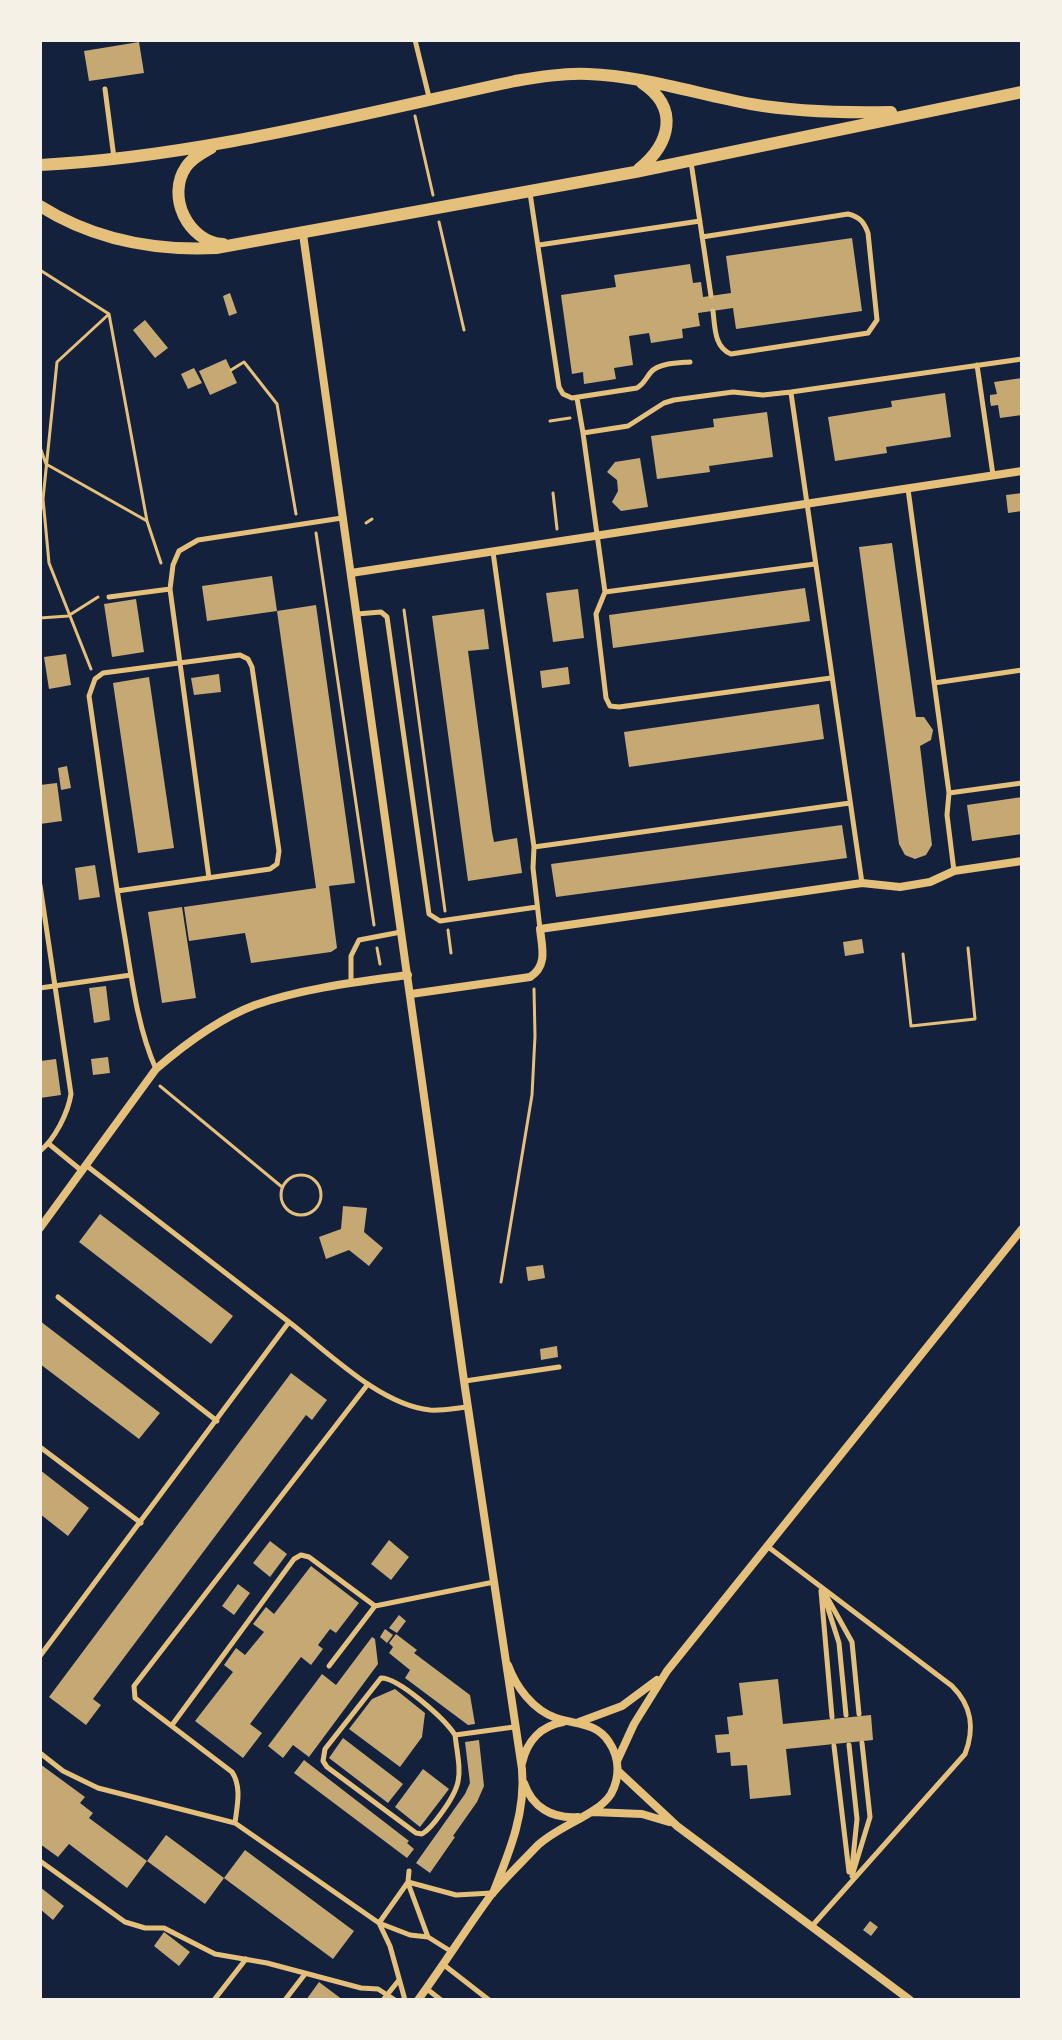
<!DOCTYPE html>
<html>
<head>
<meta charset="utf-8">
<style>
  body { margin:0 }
  #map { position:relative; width:1062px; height:2040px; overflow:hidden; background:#14213d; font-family:"Fira Sans Condensed",sans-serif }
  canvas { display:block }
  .frame { position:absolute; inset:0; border:42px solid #f6f1e7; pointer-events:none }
</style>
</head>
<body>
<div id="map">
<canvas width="1062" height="2040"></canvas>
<div class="frame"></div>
</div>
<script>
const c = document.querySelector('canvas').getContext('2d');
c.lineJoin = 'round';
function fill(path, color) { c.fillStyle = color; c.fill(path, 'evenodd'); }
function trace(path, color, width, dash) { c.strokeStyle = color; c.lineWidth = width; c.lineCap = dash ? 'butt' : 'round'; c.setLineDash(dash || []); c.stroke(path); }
const building = new Path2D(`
  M139,42L144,73L89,81L84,51Z
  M852,238L862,311L736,329L733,308L698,313L700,326L682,329L683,338L651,343L649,333L629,336L633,365L614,368L616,379L584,384L583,372L572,374L561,295L616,287L614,275L690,264L693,283L701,282L703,297L731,293L726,256Z
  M230,293L237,313L229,316L223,296Z
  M145,320L168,348L155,358L133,330Z
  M226,359L237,383L210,395L199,371Z
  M194,368L202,383L188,389L181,374Z
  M1022,378V415L1000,418L998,405L991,406L990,401V395L997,394L994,382Z
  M945,393L951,437L886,447L887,453L835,461L828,417L892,407L891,401Z
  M767,412L773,457L709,466L710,472L657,479L651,436L714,427L713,419Z
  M640,458L648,507L621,511L612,502L618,491L617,480L607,472L615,462Z
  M1022,493V511L1008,513L1006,495Z
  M892,543L916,717H924L933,730L931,740L920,746L932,845L926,855L915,859L905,855L899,844L859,547Z
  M272,576L277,611L207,621L202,586Z
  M805,588L810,621L613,648L609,615Z
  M578,589L584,638L553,642L546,593Z
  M136,599L144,652L112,657L104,604Z
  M316,605L355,883L329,886L337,948L331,952L251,963L245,933L189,941L184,907L316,888L277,611Z
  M484,609L489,649L468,651L492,832L494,842L517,838L522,873L468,881L432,616Z
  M66,654L71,685L49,689L44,657Z
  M568,667L570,684L542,688L540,671Z
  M219,674L221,692L194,695L191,678Z
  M149,677L174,848L138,853L113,683Z
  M819,704L824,739L629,767L624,732Z
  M67,766L71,788L61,790L58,768Z
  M57,783L62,821L40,824V785Z
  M1022,797V834L972,841L967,805Z
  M842,825L847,858L556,897L551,864Z
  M95,865L100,897L79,900L75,868Z
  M182,907L196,998L162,1003L148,912Z
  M862,939L864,953L845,956L843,942Z
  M106,986L110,1020L94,1023L89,988Z
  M108,1057L110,1073L93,1075L91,1059Z
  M56,1059L61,1095L40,1098V1061Z
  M343,1206L367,1208L364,1232L383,1248L369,1266L349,1250L326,1259L319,1237L341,1229Z
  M100,1214L233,1316L211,1344L79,1242Z
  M543,1265L545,1278L528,1281L526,1267Z
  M40,1321L160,1413L139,1439L40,1364Z
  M557,1346L558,1357L541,1360L540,1349Z
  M291,1373L327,1400L312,1420L306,1415L93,1699L101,1705L86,1725L49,1697Z
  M40,1470L89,1508L68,1536L40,1514Z
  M389,1540L409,1557L391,1580L371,1564Z
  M270,1541L287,1554L270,1577L253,1563Z
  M311,1566L359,1603L336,1633L330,1629L318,1645L323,1649L311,1665L301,1657L250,1724L262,1733L243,1758L195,1721L233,1672L224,1665L236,1648L245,1655L264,1632L253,1624L266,1607L274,1614Z
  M238,1584L250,1593L234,1615L222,1606Z
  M399,1615L406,1621L397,1633L389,1628Z
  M385,1629L393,1635L387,1643L380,1637Z
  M396,1634L417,1650L414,1653L470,1695L475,1724L468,1725L405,1678L410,1670L389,1653L393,1647L389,1643Z
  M372,1637L375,1639L378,1664L309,1757L293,1745L283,1758L268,1746L322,1674L336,1685Z
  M778,1679L783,1724L871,1715L873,1740L786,1749L791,1795L750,1799L747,1765L731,1766L730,1752L717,1753L715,1735L729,1734L727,1717L743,1715L739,1683Z
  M395,1689L425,1713L422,1737L400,1767L349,1729L372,1699Z
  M343,1738L403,1784L388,1803L329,1758Z
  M479,1740L484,1786L477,1802L453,1836L455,1837L430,1873L416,1863L465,1794L470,1783L465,1742Z
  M304,1760L409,1841L407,1843L414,1849L407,1858L294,1773Z
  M40,1764L85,1797L80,1803L93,1813L89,1818L147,1861L127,1888L69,1844L58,1857L40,1844Z
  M423,1769L449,1789L420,1827L395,1807Z
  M166,1835L224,1878L205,1904L147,1861Z
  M245,1850L354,1931L333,1959L224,1878Z
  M40,1887L64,1906L53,1920L40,1909Z
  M870,1921L878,1927L871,1936L863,1930Z
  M164,1932L190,1952L179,1966L154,1946Z
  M319,1982L343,2000H306Z`);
const path = new Path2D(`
  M415,116L433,195
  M439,222L464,330
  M40,270L109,314L147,521L161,563
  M231,370L244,362L277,404L296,514
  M550,421L570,418
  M40,447L46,464L147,521
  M553,493L557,529
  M40,513L42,503
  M366,523L372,519
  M316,533L374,925
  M404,610L445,911
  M40,618L68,616L98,597
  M91,669L49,563L43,499L57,362L109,314
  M448,930L451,953
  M377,948L380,964
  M903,954L911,1026L975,1019L968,948
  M160,1086L282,1187
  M281 1195a20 20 0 1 1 40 0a20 20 0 1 1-40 0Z
  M501,1282L532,1095L535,1036L534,989`);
const service = new Path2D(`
  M415,40L429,97
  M105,89L114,158
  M691,162L711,296
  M530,193L559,387L563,394L572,398L637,388C645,383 645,379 651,372C659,363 678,363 690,362
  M702,237L848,214C860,217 864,222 868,233L877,320L868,333L731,354C714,347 715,327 713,311
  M539,245L700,221
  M977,365L993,475
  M791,393L862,883
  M577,398L583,433
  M908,489L949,793L947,815L954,871
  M493,552L534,847
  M605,592L815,564
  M109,597L170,589
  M357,614L381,612L387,617L429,914L440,921L537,907
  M831,678L619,707L610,706L606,698L596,614L605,592L583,433L628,426L664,403L674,400L733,392L763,395L791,392L1022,359
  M934,683L1022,670
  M949,793L1022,783
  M209,878L170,589L173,565L179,551L198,540L342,518
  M40,885L71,1094C68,1113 55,1139 40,1151
  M117,891L270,869L277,864L279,851L252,667L248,659L240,655L103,673L95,679L89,696C101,777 111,858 125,938C132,981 138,1029 156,1069
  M540,929L533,868L534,847L850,803
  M351,983V956L359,940L401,932
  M40,988L131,975
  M49,1144L82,1171
  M87,1166L289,1322
  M58,1297L217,1421
  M465,1381L559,1367
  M40,1447L141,1523
  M767,1546L952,1686C972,1706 975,1728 965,1754L812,1926
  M823,1590L852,1642L859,1714
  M821,1591L832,1717
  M825,1599L839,1643L846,1715
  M40,1656L289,1322C328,1352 380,1405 430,1410C443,1411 455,1408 468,1407
  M329,1666L375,1606
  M172,1725L294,1559L301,1555L309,1557L375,1606L494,1582
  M455,1735C460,1774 465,1782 440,1815C435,1822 430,1829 422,1834L416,1833L327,1767L323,1761L325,1749L381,1678C399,1678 445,1719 455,1735L514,1727
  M849,1745L857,1819L852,1868
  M834,1746L849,1872
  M40,1753L63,1771L98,1788L235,1823L379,1923L390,1946L405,2000
  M235,1823C237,1806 242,1787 232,1772L135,1698L134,1686L368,1384
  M40,1861L125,1922L145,1928H164L215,1954L267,1963L361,1988L378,1989L395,2000
  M409,1871L408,1882L379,1923L410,1935L428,1937L452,1952
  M852,1876L870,1817L862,1743
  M408,1882L456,1895L492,1893
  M408,1883L428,1937
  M444,1965L489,2000
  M427,1989L441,2000
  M214,2000L246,1959
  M285,2000L305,1974
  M383,2000L399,1980`);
const minor = new Path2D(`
  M303,234L464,1381L522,1769C526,1813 509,1853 493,1893
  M351,573L1022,471
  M411,994L530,977C548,966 542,947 540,929L862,883L900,887L930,882L954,871L1022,861
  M40,1228L156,1069C185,1044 218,1019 255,1005C304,988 357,982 408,975
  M579,1722L622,1706L657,1680
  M617,1761L634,1724L667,1671L1022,1229
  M522,1763C527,1741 541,1726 563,1722
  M618,1771L677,1826L910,2000
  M524,1783C532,1807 552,1819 578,1817
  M592,1812L642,1814L669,1822
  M418,2000C443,1966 466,1929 491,1895C505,1878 522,1862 537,1846C559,1825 598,1815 611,1794C620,1778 620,1758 609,1742C596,1722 576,1725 556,1718C533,1710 516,1687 508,1665`);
const tertiary = new Path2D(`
  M211,148C202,153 192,158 186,167C166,196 188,242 223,244
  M40,165C197,157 361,114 515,81C539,77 563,73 588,74C643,76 697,94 751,104C797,112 844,113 891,112
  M639,169C670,144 680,108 642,83
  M40,206C94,240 153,251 216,248L635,172L1022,92`);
fill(building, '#c6a872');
trace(path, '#e5c07b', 3);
trace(service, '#e5c07b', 5);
trace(minor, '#e5c07b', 8);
trace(tertiary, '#e5c07b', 12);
</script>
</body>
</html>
